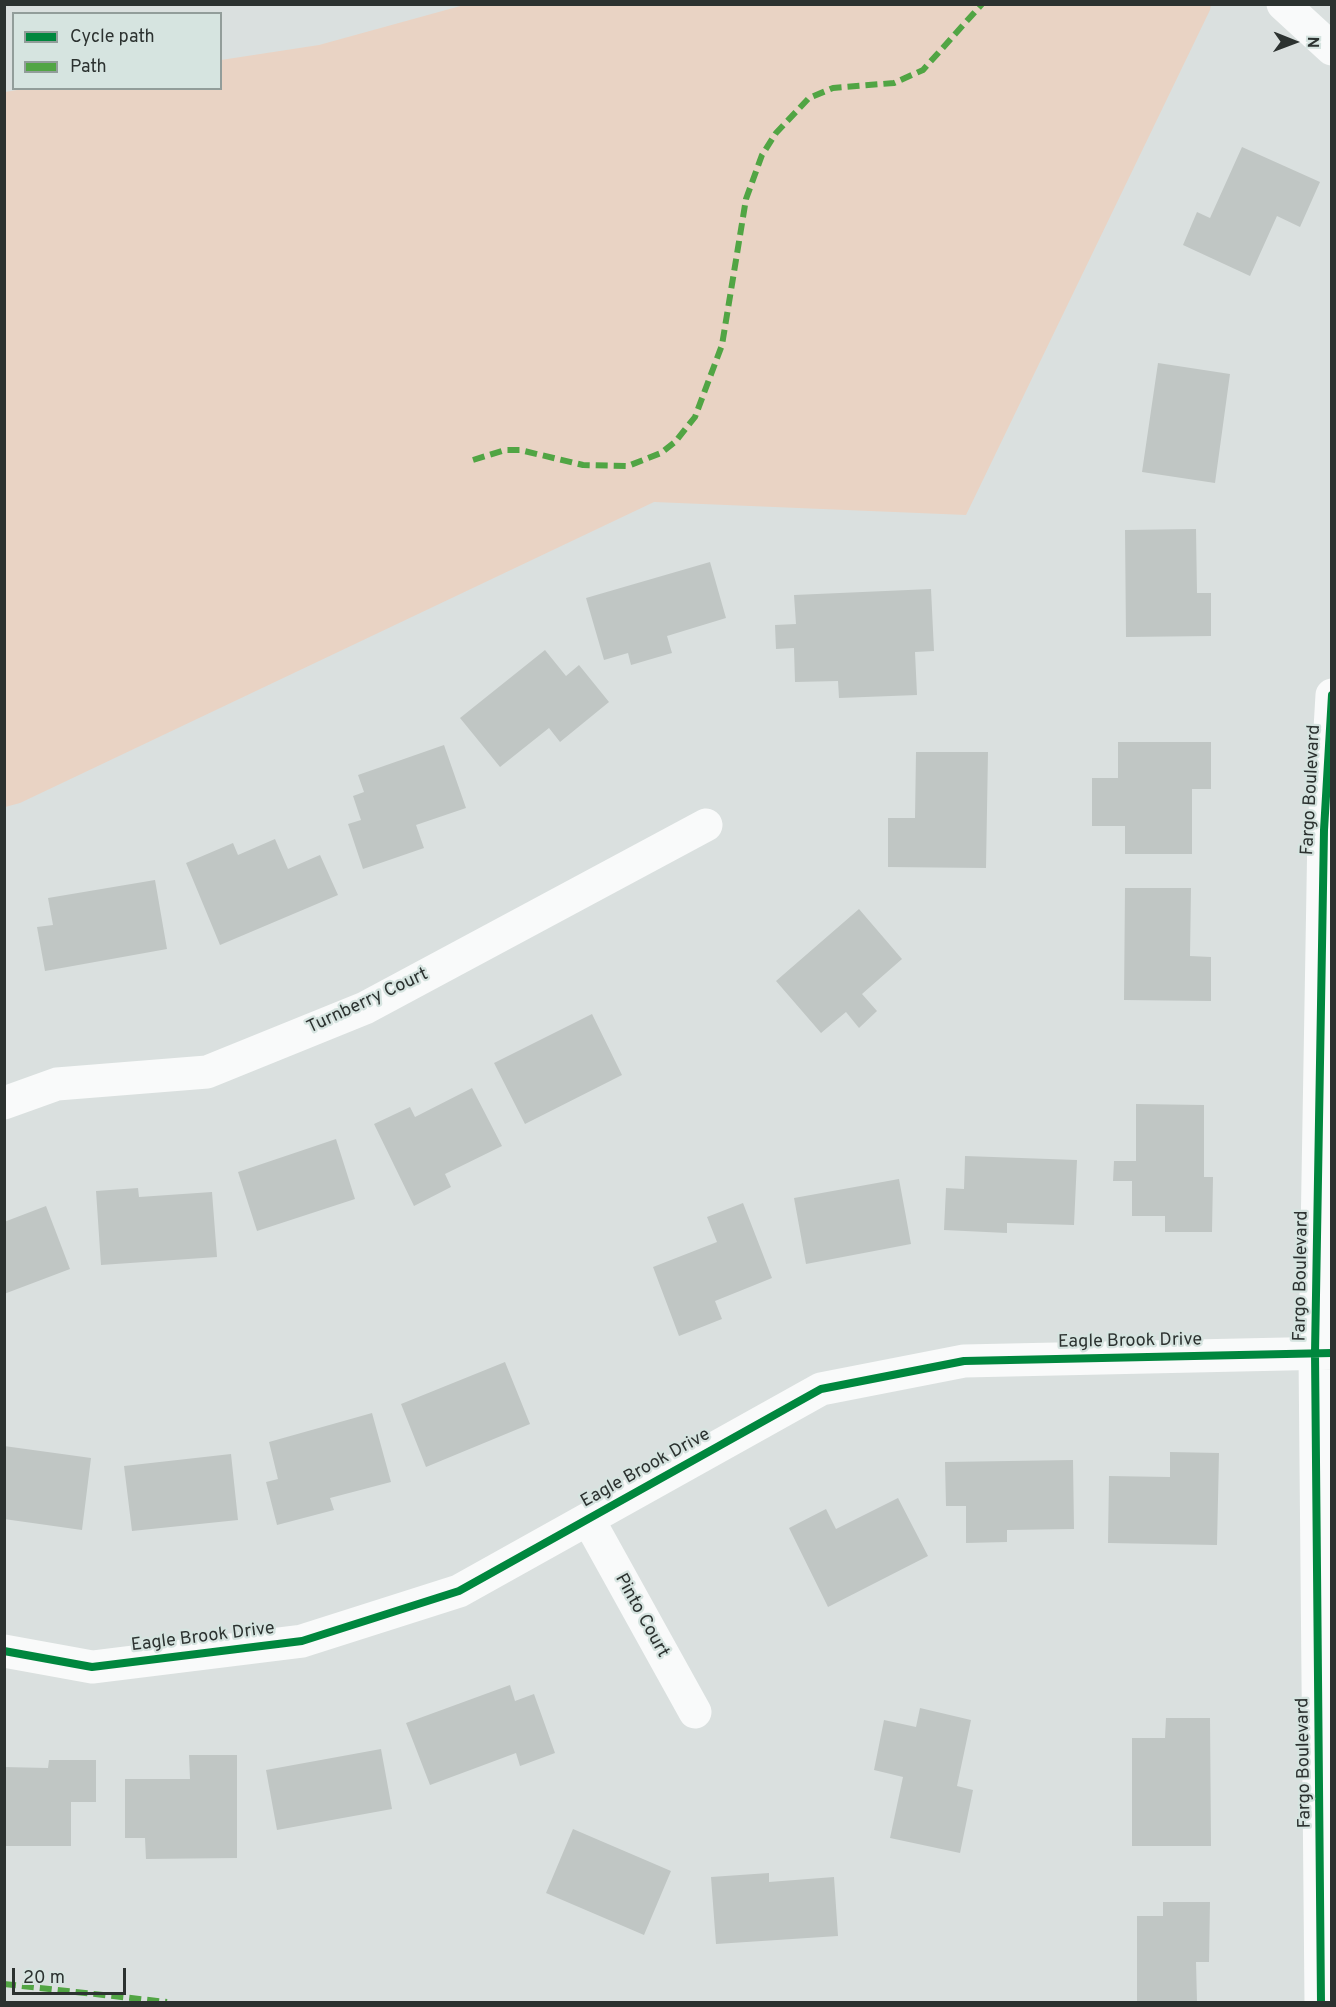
<!DOCTYPE html>
<html>
<head>
<meta charset="utf-8">
<style>
  body { margin:0 }
  #map { position:relative; width:1336px; height:2007px; overflow:hidden; background:#dae0df; font-family:Overpass,sans-serif }
  canvas { display:block }
  .frame { position:absolute; inset:0; border:6px solid #2c3230; pointer-events:none }
  .legend { position:absolute; left:12px; top:12px; width:210px; height:78px; box-sizing:border-box; background:#d6e4e0; border:2px solid #929d9a; margin:0; padding:8px 10px; list-style:none; font-size:18px; color:#2c3230 }
  .legend li { display:flex; align-items:center; gap:12px; height:30px }
  .legend b { width:30px; border:2px solid #929d9a }
  .north { position:absolute; left:1264px; top:12px; width:60px; height:60px; -webkit-text-stroke:4px #d6e4e0; paint-order:stroke; rotate:91deg; font-size:16px; font-weight:700; line-height:24px; text-align:center; color:#2c3230 }
  .north::after { content:''; display:block; margin:auto; width:21px; height:27px; background:#2c3230; clip-path:polygon(50% 0,100% 100%,50% 72%,0 100%) }
  .scale { position:absolute; left:12px; top:1968px; width:114px; height:27px; box-sizing:border-box; border:3px solid #2c3230; border-top:0; padding-left:8px; font-size:18px; line-height:21px; white-space:nowrap; color:#2c3230; -webkit-text-stroke:4px #d6e4e0; paint-order:stroke }
</style>
</head>
<body>
<div id="map">
<canvas width="1336" height="2007"></canvas>
<div class="frame"></div>
<ul class="legend">
<li><b style="height:8px;background:#00873e"></b>Cycle path</li>
<li><b style="height:8px;background:#51a544"></b>Path</li>
</ul>
<div class="north">N</div>
<div class="scale">20 m</div>
</div>
<script>
const c = document.querySelector('canvas').getContext('2d');
c.lineJoin = 'round';
function fill(path, color) { c.fillStyle = color; c.fill(path, 'evenodd'); }
function trace(path, color, width, dash) { c.strokeStyle = color; c.lineWidth = width; c.lineCap = dash ? 'butt' : 'round'; c.setLineDash(dash || []); c.stroke(path); }
function drawText(font, color, halo, rows, align = 'center') {
  c.font = font + ' Overpass,sans-serif'; c.lineWidth = 4.5; c.setLineDash([]); c.textBaseline = 'middle'; c.strokeStyle = halo; c.fillStyle = color; for (const [text, x, y, turn = 0] of rows) {
    c.save(); c.translate(x, y); c.rotate((+turn || 0) * Math.PI / 180); c.textAlign = isNaN(turn) ? turn : align; if (halo) c.strokeText(text, 0, 0); c.fillText(text, 0, 0); c.restore();
  }
}
const green = new Path2D(`
  M464,5H1211L1210,10L966,515L654,502L20,803L5,807V92L29,88H220L221,60L319,45Z`);
const building = new Path2D(`
  M1242,147L1320,182L1300,227L1277,216L1250,276L1183,245L1197,212L1210,218Z
  M1158,363L1230,374L1215,483L1142,472Z
  M1196,529L1197,593H1211V636L1126,637L1125,530Z
  M710,562L726,618L667,636L672,653L631,665L628,653L604,660L586,598Z
  M931,589L934,651L915,652L917,695L839,698L838,681L795,682L794,648L776,649L775,625L796,624L794,595Z
  M545,650L566,676L579,665L609,702L560,742L549,728L500,767L460,718Z
  M1118,742H1211V789H1192V854H1125V826H1092V778H1118Z
  M444,745L466,808L416,825L424,848L363,869L348,824L361,820L353,796L364,792L358,775Z
  M916,752H988L986,868L888,867V818H915Z
  M275,839L288,869L320,855L338,895L220,945L186,863L233,843L238,855Z
  M155,880L167,949L45,971L37,927L53,925L48,898Z
  M1125,888H1191L1190,956L1211,957V1001L1124,1000Z
  M859,909L902,959L862,994L877,1011L859,1028L846,1012L821,1033L776,981Z
  M592,1014L622,1075L525,1124L494,1063Z
  M472,1088L502,1146L445,1174L451,1187L414,1206L374,1124L410,1107L415,1117Z
  M1136,1104L1204,1105V1177H1213L1212,1232H1165V1216H1132V1181H1113L1114,1161H1136Z
  M336,1139L355,1199L257,1231L238,1172Z
  M965,1156L1077,1160L1074,1225L1007,1223V1233L944,1230L946,1188L964,1189Z
  M899,1179L911,1244L806,1264L794,1198Z
  M138,1188L139,1197L212,1192L217,1257L101,1265L96,1191Z
  M743,1203L772,1278L715,1301L722,1319L679,1336L653,1267L717,1242L707,1217Z
  M46,1206L70,1269L4,1294V1222Z
  M505,1362L530,1424L426,1467L401,1404Z
  M372,1413L391,1482L330,1498L334,1510L277,1525L266,1482L278,1479L269,1442Z
  M4,1446L91,1458L82,1530L4,1519Z
  M1170,1452L1219,1453L1217,1545L1108,1543L1109,1476L1170,1477Z
  M231,1454L238,1520L132,1531L124,1466Z
  M1073,1460L1074,1529L1007,1530V1542L966,1543V1506H946L945,1462Z
  M898,1498L928,1556L828,1607L789,1528L826,1509L836,1529Z
  M510,1685L515,1701L534,1694L555,1753L520,1766L516,1753L430,1785L406,1723Z
  M920,1708L971,1720L957,1786L973,1790L960,1853L890,1838L903,1777L874,1770L884,1720L916,1727Z
  M1166,1718H1210L1211,1846H1132V1738H1165Z
  M381,1749L392,1809L277,1830L266,1770Z
  M189,1755H237V1858L146,1859L145,1838H125V1779H190Z
  M49,1760H96V1802H71V1846H4V1767L48,1768Z
  M573,1829L671,1871L644,1935L546,1893Z
  M769,1873V1882L834,1877L838,1936L716,1944L711,1877Z
  M1163,1902H1210L1209,1962H1196L1197,2002H1137V1916H1163Z`);
const street = new Path2D(`
  M1283,4L1332,49
  M4,1103L57,1084L207,1072L365,1008L706,825
  M588,1519L695,1712
  M4,1651L92,1667L302,1641L459,1591L821,1389L964,1361L1332,1353
  M1321,2002L1315,1353L1324,830L1332,695`);
const quiet = new Path2D(`
  M473,460L505,450H520L583,465L628,466L661,453L675,442L695,417L722,345L746,199L762,155L776,133L809,98L833,88L894,83L923,70L982,4
  M4,1984L167,2002`);
const cycleway = new Path2D(`
  M4,1651L92,1667L302,1641L459,1591L821,1389L964,1361L1332,1353
  M1321,2002L1315,1353L1324,830L1332,695`);
const streetNames = [
  ["Fargo Boulevard",1312,790,-87],
  ["Turnberry Court",368,1002,-25],
  ["Fargo Boulevard",1302,1276,-89],
  ["Eagle Brook Drive",1130,1342,-1],
  ["Eagle Brook Drive",646,1469,-29],
  ["Pinto Court",641,1616,61],
  ["Eagle Brook Drive",203,1638,-7],
  ["Fargo Boulevard",1305,1763,-91]
];
fill(green, '#e9d3c4');
fill(building, '#c0c6c4');
trace(street, '#f9fafa', 33);
trace(quiet, '#51a544', 6, [12, 6]);
trace(cycleway, '#00873e', 8);
drawText('18px', '#2c3230', '#d6e4e0', streetNames);
</script>
</body>
</html>
